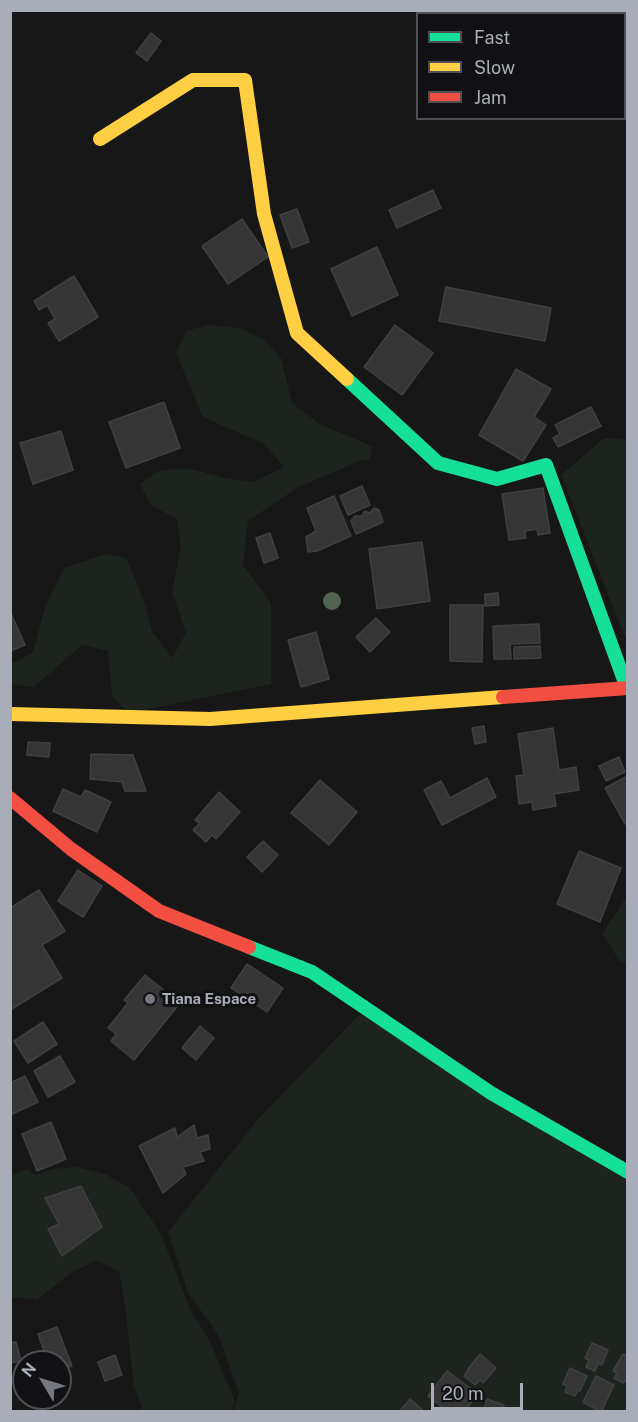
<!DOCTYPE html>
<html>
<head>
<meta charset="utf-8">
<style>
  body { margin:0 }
  #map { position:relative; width:638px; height:1422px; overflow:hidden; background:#171717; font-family:"Public Sans",sans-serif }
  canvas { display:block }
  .frame { position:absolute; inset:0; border:12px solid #a8adb8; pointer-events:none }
  .legend { position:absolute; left:416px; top:12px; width:210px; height:108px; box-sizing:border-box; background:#111113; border:2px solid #4d4f55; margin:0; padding:8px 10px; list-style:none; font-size:18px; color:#a8adb8 }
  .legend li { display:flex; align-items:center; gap:12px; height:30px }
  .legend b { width:30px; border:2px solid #4d4f55 }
  .north { position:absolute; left:12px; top:1350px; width:60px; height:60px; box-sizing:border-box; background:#111113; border:2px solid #4d4f55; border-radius:50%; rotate:308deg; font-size:16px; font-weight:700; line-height:24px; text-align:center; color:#a8adb8 }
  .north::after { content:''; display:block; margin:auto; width:21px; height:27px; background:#757880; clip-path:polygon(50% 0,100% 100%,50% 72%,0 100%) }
  .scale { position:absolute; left:431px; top:1383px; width:92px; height:27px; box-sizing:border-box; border:3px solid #a8adb8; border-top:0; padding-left:8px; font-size:18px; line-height:21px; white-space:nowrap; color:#a8adb8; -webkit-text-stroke:4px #111113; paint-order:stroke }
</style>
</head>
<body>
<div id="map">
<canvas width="638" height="1422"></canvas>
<div class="frame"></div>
<ul class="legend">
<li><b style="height:8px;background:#16e098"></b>Fast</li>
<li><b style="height:8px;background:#ffcf43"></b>Slow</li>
<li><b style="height:8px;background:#f24e42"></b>Jam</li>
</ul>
<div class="north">N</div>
<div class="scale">20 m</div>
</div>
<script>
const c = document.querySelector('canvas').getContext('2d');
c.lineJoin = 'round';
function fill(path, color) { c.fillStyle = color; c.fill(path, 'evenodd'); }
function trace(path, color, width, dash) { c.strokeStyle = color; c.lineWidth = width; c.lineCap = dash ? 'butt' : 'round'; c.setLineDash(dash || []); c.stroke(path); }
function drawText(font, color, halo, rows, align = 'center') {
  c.font = font + ' "Public Sans",sans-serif'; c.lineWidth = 6; c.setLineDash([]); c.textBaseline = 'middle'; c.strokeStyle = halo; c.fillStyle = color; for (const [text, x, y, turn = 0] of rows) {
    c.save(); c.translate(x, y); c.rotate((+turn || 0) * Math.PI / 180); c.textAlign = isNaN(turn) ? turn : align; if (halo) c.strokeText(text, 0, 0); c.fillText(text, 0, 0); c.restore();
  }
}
const green = new Path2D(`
  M207,325L241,328L264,340L281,358L292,403L321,425L372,446L370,460H362L297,488L248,521L243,565L271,603V684L129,713L112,696L108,651L82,645L34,687L11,684V664L33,653L45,607L64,568L105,554L126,558L144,601L152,632L172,658L186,633L172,592L181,546L177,519L151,505L140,484L160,470L192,469L225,478L253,482L284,467L264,444L203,417L176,353L186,331Z
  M604,438L627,440V642L561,475Z
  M627,896V960L622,964L602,934Z
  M360,1014L627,1175V1411H233L239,1393L218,1334L188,1293L168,1232L258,1119Z
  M77,1167L105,1174L130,1188L161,1234L190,1309L210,1342L235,1401L231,1411H143L134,1386L125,1305L119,1271L96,1260L68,1275L37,1300L11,1297V1176L27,1169L35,1175L52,1169Z`);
const building = new Path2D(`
  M151,33L161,41L147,61L136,53Z
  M433,190L441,208L397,228L389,210Z
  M297,209L309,242L292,248L280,215Z
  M242,219L268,257L228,284L202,246Z
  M377,247L398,295L352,316L331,269Z
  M74,276L98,317L59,341L48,323L55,319L47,305L39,310L34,301Z
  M446,287L551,308L545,341L439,321Z
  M395,325L433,353L402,395L364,367Z
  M516,369L551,389L534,417L546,425L523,461L479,435Z
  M164,402L180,448L126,468L109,422Z
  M591,407L601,426L558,447L553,438L560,434L555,425Z
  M61,431L73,470L33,484L20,443Z
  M362,486L370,505L348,515L340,496Z
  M543,488L550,533L538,535L537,529L525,531L526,538L509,540L502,494Z
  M334,496L351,536L317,551L308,552L306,537L316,531L307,508Z
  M374,508L379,510L383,522L356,534L351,521L355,516H362L365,511L370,513Z
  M270,533L278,558L264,563L256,538Z
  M422,542L430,601L377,609L369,549Z
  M498,593L499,605L485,606V594Z
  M450,605H483L482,662L450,661Z
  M10,611L25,645L10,651Z
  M376,618L390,632L370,652L356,637Z
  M539,624L540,643L510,644L511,659H494L493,626Z
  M316,632L329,679L301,687L288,640Z
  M540,646L541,658L514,659V647Z
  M484,726L486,742L475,744L472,728Z
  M553,728L559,770L576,767L579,790L554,794L556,806L533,810L532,802L519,804L516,776L524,775L518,734Z
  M28,742L50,743L49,757L27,755Z
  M91,754L133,755L146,791H125L122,782L90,779Z
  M619,757L625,772L606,781L599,766Z
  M628,776V822L625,824L605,788Z
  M487,778L496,797L442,825L424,790L441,781L450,798Z
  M320,780L357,812L329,845L291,813Z
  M63,789L81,797L85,790L111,802L97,832L53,811Z
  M219,792L240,812L216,839L212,835L206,842L193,830L200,823L195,820Z
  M263,841L278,855L262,872L247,857Z
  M579,851L621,868L600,922L557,904Z
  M78,870L102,886L83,917L58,901Z
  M39,890L65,931L42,945L62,978L10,1010V908Z
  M247,964L283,988L267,1012L231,988Z
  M145,975L180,1003L134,1060L111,1041L116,1034L108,1028L128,1003L124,1000Z
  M43,1022L57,1044L28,1063L14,1041Z
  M200,1026L214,1038L196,1060L182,1048Z
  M60,1056L75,1082L48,1097L34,1071Z
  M25,1076L38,1102L10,1115V1083Z
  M51,1122L66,1159L37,1171L22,1134Z
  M194,1125L197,1138L208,1135L210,1149L200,1152L204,1161L183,1167L186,1174L163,1193L139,1146L175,1128L177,1137Z
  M81,1186L102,1227L62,1256L48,1229L59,1224L45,1198Z
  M57,1327L72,1366L60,1370V1362H48L38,1334Z
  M16,1342L21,1361L10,1363V1343Z
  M592,1343L608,1350L602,1365L598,1363L595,1371L586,1367L589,1360L585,1358Z
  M480,1354L496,1368L483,1383L480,1380L475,1385L464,1376L469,1369H468Z
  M623,1354L628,1357V1379L623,1383L614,1378L617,1373L613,1371Z
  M115,1355L122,1375L105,1381L98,1362Z
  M570,1368L587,1376L580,1391L578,1390L575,1396L565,1392L567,1386L563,1384Z
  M447,1371L478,1394L464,1412L460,1409L458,1412H448L428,1396Z
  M596,1376L614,1385L601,1412L583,1402Z
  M410,1399L425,1412H399Z
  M487,1399L504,1405L502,1412H483Z`);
const fast = new Path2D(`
  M347,379L438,463L497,479L546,465L627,688
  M249,947L312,972L491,1093L628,1172`);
const slow = new Path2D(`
  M100,139L193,80H245L264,214L297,333L347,379
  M10,714L210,719L503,697`);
const jam = new Path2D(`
  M503,697L628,688
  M10,798L71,849L159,911L249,947`);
const trees = [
  [332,601]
];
const markers = [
  [150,999,6,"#757880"]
];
const poiNames = [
  ["Tiana Espace",162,999]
];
fill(green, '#1d241e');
fill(building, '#353536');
trace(building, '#3f4043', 1.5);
trace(fast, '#16e098', 14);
trace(slow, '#ffcf43', 14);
trace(jam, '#f24e42', 14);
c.fillStyle = '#506451';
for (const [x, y] of trees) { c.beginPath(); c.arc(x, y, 9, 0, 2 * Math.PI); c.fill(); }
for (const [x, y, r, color] of markers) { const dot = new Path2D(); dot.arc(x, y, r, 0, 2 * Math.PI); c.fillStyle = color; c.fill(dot); trace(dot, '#111113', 2); }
drawText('bold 15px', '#a8adb8', '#111113', poiNames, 'left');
</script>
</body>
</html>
